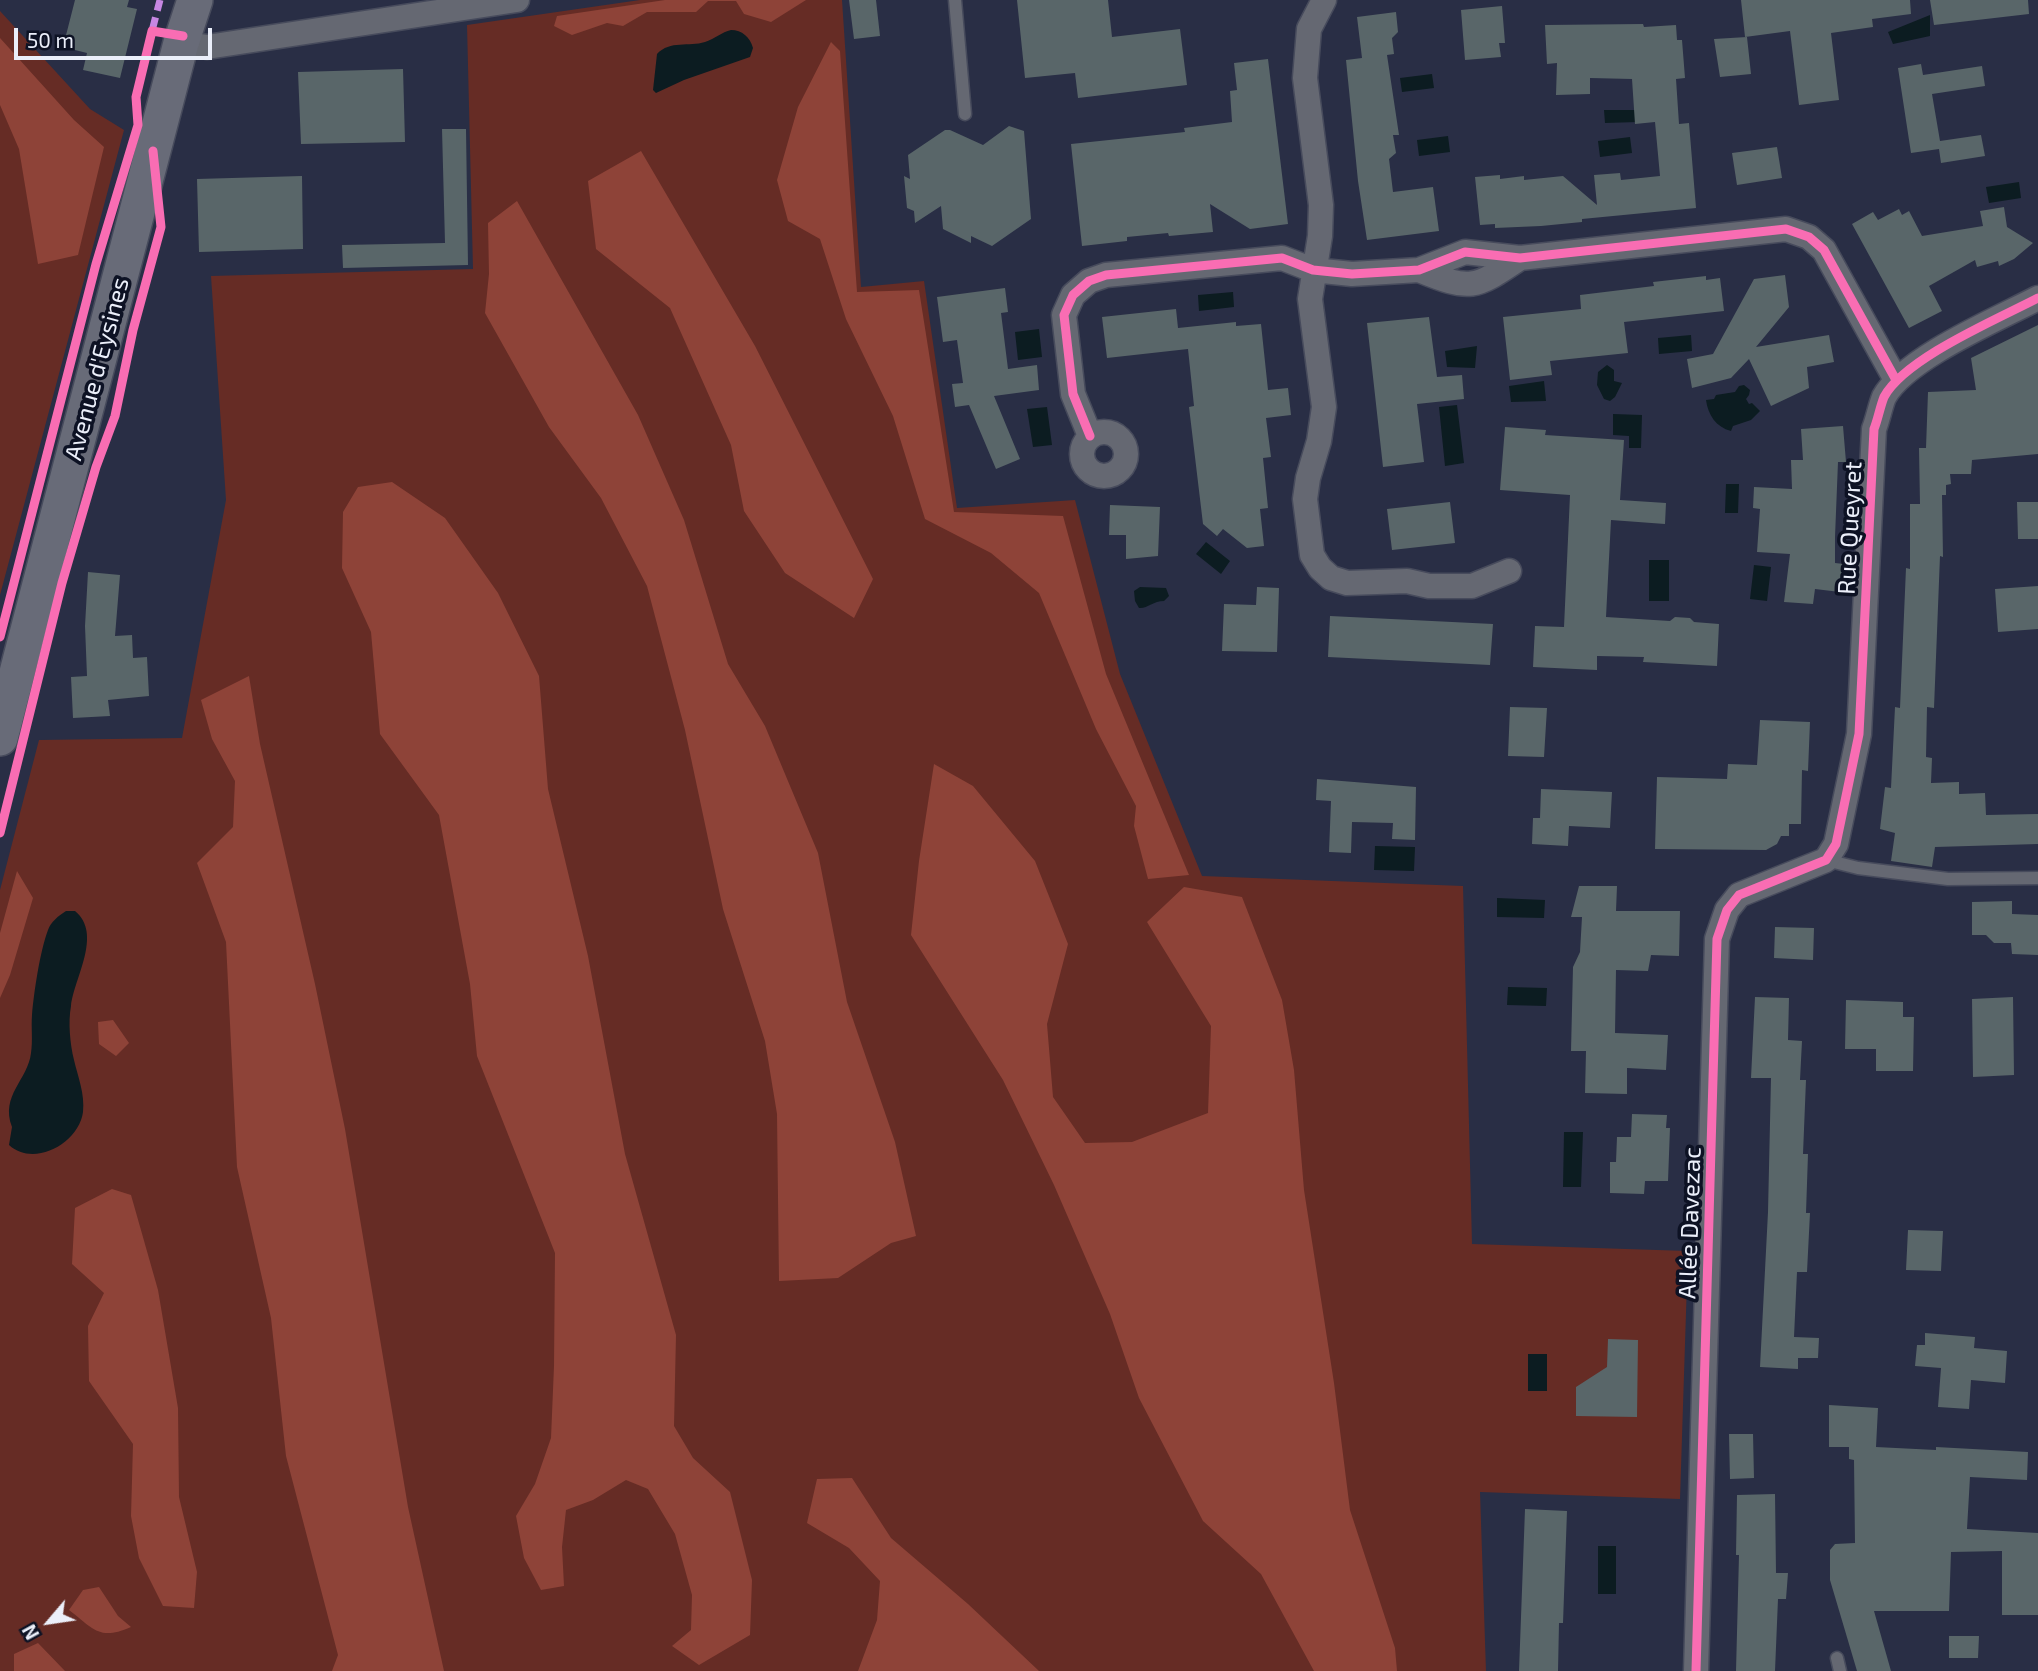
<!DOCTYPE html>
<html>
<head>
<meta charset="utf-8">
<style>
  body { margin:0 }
  #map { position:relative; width:2038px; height:1671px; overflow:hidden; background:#292e45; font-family:"Exo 2",sans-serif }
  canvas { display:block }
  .north { position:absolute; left:14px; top:1587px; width:70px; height:70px; -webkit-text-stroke:5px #0d1224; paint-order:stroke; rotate:241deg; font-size:19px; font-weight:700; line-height:28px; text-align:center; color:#ebeffa }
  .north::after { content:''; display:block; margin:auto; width:24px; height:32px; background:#ebeffa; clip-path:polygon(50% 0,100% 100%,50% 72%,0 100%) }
  .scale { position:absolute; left:14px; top:28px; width:198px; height:32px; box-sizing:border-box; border:4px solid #ebeffa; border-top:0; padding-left:9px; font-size:21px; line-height:24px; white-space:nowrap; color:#ebeffa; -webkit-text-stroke:5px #0d1224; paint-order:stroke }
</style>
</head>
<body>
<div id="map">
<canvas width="2038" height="1671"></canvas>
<div class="north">N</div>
<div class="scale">50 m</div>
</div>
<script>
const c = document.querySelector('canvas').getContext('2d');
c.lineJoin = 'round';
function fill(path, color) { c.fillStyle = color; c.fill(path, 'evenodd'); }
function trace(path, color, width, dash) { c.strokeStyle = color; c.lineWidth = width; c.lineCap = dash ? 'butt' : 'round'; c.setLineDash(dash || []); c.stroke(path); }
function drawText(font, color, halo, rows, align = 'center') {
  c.font = font + ' "Exo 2",sans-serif'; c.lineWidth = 7; c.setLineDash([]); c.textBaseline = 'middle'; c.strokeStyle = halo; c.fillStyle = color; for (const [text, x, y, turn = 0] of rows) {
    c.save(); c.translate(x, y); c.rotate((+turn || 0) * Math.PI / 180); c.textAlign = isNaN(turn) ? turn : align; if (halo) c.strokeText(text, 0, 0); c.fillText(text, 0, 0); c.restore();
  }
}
const green = new Path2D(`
  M640,0H842L861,287L924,281L957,508L1075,500L1120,674L1202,876L1463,886L1472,1244L1688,1251L1680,1499L1480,1492L1486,1671H0V890L39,740L182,738L226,500L211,276L473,269L467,25Z
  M0,11L90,109L124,130L0,595Z`);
const forest = new Path2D(`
  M665,0H806L771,22L744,14L736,1H708L696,12H647L623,26L607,23L572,35L554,26L557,16Z
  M0,38L74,120L104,147L78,255L38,264L19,149L0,105Z
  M831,42L840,51L857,292L919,290L954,512L1063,516L1106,674L1189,875L1148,879L1134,826L1136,806L1096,729L1039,593L991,553L925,519L893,416L846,319L820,239L788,221L777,180L798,107Z
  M641,151L755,346L873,579L854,618L785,573L744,511L731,445L670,308L596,249L588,181Z
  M517,201L638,415L684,520L728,664L765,726L818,853L847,1002L895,1142L916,1236L891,1243L838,1278L779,1281L777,1114L765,1041L723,909L685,730L647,586L601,498L549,427L485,313L489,274L488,223Z
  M392,482L445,518L498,593L539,676L548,789L588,956L625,1154L676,1335L674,1426L693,1458L730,1492L752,1580L750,1635L699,1665L672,1646L691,1630L692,1595L675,1534L648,1489L626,1480L593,1500L566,1510L562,1547L564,1586L541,1590L524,1558L516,1516L535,1484L551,1438L554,1366L555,1253L477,1056L470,984L439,815L380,734L371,632L342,568L343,512L358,487Z
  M249,676L260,744L315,984L345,1129L408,1507L444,1671H332L338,1655L286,1456L271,1318L237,1167L226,942L197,863L233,827L235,781L212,739L201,700Z
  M934,764L973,786L1035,861L1068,944L1047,1024L1053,1097L1085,1143L1132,1142L1208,1113L1211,1026L1147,922L1184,887L1242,897L1282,1000L1294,1070L1304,1190L1334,1383L1350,1510L1395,1648L1397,1671H1314L1261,1574L1203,1521L1139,1398L1110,1314L1054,1185L1003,1080L911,935L919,861Z
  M17,871L33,898L10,975L0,998V933Z
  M113,1020L129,1043L116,1056L99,1044L98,1022Z
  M112,1189L131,1195L158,1290L178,1408L179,1497L197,1572L194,1608L163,1606L139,1558L131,1516L133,1444L89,1381L88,1326L104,1293L72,1264L75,1208Z
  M852,1478L891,1538L968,1604L1039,1671H858L877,1620L880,1581L849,1548L807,1523L817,1479Z
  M99,1587L118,1616L131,1627C99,1641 94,1629 69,1610L83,1590Z
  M38,1643L65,1671H66H14V1654Z`);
const water = new Path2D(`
  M1930,15V36L1893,44L1888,32Z
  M731,30C742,30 750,37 753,48L750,57L684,80L656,93L653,90L657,54C670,40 689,47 705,42C714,39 722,32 731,30Z
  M1432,74L1434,88L1402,92L1400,78Z
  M1604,110H1638V122L1605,123Z
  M1448,136L1450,152L1419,156L1417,140Z
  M1630,137L1632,153L1600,157L1598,141Z
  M2019,182L2021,198L1989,203L1986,187Z
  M1233,292L1234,307L1199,311L1198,295Z
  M1039,329L1042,357L1018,360L1015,332Z
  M1691,335L1692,351L1659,354L1658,338Z
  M1477,346L1475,368L1447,367L1445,351Z
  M1607,365L1614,370V381L1622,383L1615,397L1610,401L1604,399L1597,385L1598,372Z
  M1544,381L1546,401L1511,402L1509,386Z
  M1744,385L1750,390L1749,395L1746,399L1749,404L1752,403L1760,411L1751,420L1733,426L1731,431C1716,427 1708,415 1706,400L1714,399L1716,395L1735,392L1739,386Z
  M1457,405L1464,463L1445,466L1439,407Z
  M1047,407L1052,445L1033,447L1027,409Z
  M1613,414L1642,415L1641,448H1629V436L1613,435Z
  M1726,484H1739L1738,513H1725Z
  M1206,542L1230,561L1221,574L1196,554Z
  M1649,560H1669V601H1649Z
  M1754,565L1771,567L1767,601L1750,599Z
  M1140,587L1166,588L1169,596L1164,601C1153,601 1147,609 1139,608L1135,601L1134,591Z
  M1375,846L1415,847L1414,871L1374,870Z
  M1497,898L1545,900L1544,918L1497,917Z
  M66,911H75C103,934 74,978 71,1006C68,1022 70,1044 74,1060C78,1077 85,1094 83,1112C79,1143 34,1168 9,1145L12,1127C0,1095 28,1080 31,1053C33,1040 31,1028 32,1015C34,992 40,951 48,930C51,922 58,916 66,911Z
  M1508,987L1547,988L1546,1006L1507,1005Z
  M1564,1132H1583L1581,1187H1563Z
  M1528,1354H1547V1391H1528Z
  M1598,1546H1616V1594H1598Z`);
const building = new Path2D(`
  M75,0H129L127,7L137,9L120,78L83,70L87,53L63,47Z
  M849,0H876L880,36L854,39Z
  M1017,0H1108L1112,37L1180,29L1187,85L1078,98L1075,73L1025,78Z
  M1741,0H1910L1911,14L1872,19L1873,27L1831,33L1839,100L1799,105L1790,31L1745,37Z
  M1930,0H2028L2029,14L1934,25Z
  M1502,6L1505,43H1499L1501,57L1465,60L1461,10Z
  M1396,12L1398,32L1392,38L1394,54L1387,55L1399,135H1393L1396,153L1389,159L1393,192L1433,187L1439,231L1367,240L1358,181L1346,60L1362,58L1357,17Z
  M1643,24L1644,27L1676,25L1677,40H1682L1685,78L1676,79L1679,124L1689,123L1696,208L1582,219V222L1541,226L1495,228V224L1480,225L1475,177L1500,175V179L1524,176V180L1563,176L1597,205L1594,175L1620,173L1621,180L1660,176L1655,122L1635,124L1632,79L1590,78V94L1556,95L1557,63L1547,64L1545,25Z
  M1747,37L1751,74L1720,77L1714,39Z
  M1268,59L1288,224L1250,229L1210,204L1213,232L1169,236L1168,233L1127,237V241L1082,246L1071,144L1185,132L1184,128L1232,122L1230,91L1237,90L1234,63Z
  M1921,64L1923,75L1982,66L1985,86L1932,94L1940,141L1981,135L1985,156L1941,163L1939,149L1911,153L1898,68Z
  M403,69L405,142L301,144L298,72Z
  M1009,126L1024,131L1031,219L992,246L971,236V243L943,229L941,206L915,223L914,211L907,208L904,176L910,179L908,155L945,130H950L983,145Z
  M442,129H466L468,265L343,268L342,245L445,243Z
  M1777,147L1782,178L1737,185L1732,153Z
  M302,176L303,249L199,252L197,179Z
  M2004,207L2007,227L2033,243L2014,259L1999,266L1998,261L1977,267L1975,260L1929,286L1942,311L1909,328L1852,224L1873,212L1878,220L1899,209L1902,215L1909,211L1922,236L1983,226L1980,211Z
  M1785,275L1789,307L1756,347L1829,335L1834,362L1807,367L1809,388L1771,406L1749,359L1731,378L1692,388L1687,359L1713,354L1754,279Z
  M1706,276V280L1720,278L1724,311L1624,322L1628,353L1550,361L1552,375L1510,380L1503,317L1581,309L1580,295L1654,286L1653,282Z
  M1005,288L1008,312L1001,313L1008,369L1037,365L1039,390L994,396L1020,459L996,469L969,405L955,407L952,384L963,383L957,340L943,342L937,297Z
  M1176,309L1178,328L1236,322V326L1261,324L1268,390L1288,388L1291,415L1266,418L1271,457L1263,458L1268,508L1260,509L1264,546L1247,548L1223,529L1217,536L1203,524L1189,407L1194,406L1188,349L1107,358L1102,317Z
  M1429,317L1437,377L1462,375L1464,399L1417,404L1424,462L1383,467L1367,323Z
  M2038,325V454L1972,460L1971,474H1950L1951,484L1946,485V495H1942L1943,557L1940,556L1934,708L1927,707L1926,757L1932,758L1931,783L1959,782V794L1985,793L1986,815L2038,814V844L1935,847L1932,867L1891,861L1895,833L1880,829L1885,787L1891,788L1895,707L1900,708L1906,568L1910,569V504H1920L1919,448H1926L1928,392L1976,390L1971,358Z
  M1843,426L1846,462H1838L1835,537V563L1844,564L1840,592L1815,589L1813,604L1784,602L1790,554L1757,552L1760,509L1753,508L1754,487L1792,489L1791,460H1803L1801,429Z
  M1505,427L1546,430L1545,435L1624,440L1620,500L1666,503L1665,524L1611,520L1606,617L1670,621L1675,617L1690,618L1694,622L1719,624L1717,666L1643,662L1644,657L1597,656V670L1533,667L1535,626L1564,627L1570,495L1500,490Z
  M1450,502L1455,543L1392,550L1387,509Z
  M2017,502H2038V539H2018Z
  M1110,505L1160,507L1158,556L1126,559V535H1109Z
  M88,572L120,575L115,636L132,635L133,658L147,657L149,696L108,700L110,716L73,718L71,677L87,676L85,626Z
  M2038,586V629L1998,632L1995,589Z
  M1257,587L1279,588L1277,652L1222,651L1224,604L1256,605Z
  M1330,616L1493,624L1490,665L1328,657Z
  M1510,707L1547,708L1544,757L1508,756Z
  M1760,720L1810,722L1808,771L1802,770L1801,824H1789V836H1781L1777,844L1766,850L1655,849L1657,777L1727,779L1728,764L1757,765Z
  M1317,779L1416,787L1415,840L1392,839L1393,823L1352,822L1351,853L1329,852L1331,801L1316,800Z
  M1541,789L1612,792L1610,828L1569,826L1568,846L1532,844L1533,818H1540Z
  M1579,886H1617L1616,911H1680L1679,956L1651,955L1648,971L1616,970L1615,1033L1668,1035L1666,1070L1627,1068V1094L1585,1093L1586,1051H1571L1573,967L1580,952L1582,917H1571Z
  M2012,901V914L2038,915V955L2012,954L2011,943H1994L1986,935H1972V902Z
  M1775,927L1814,928L1813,960L1774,958Z
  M1755,997L1789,998L1788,1040L1802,1041L1800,1080H1806L1803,1154H1808L1806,1213H1810L1807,1272H1797L1794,1337L1819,1338L1818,1358H1798V1369L1760,1367L1768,1212L1771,1078H1751Z
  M2013,997L2014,1075L1973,1077L1972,999Z
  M1846,1000L1903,1002V1017H1914L1913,1071H1876V1049H1845Z
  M1632,1114L1667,1115L1666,1128H1670L1668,1181H1645L1644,1194L1610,1193V1162H1616L1617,1137H1631Z
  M1908,1230L1943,1231L1941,1271L1906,1270Z
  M1925,1333L1975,1337L1974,1348L2007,1351L2005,1383L1971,1380L1969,1409L1938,1407L1941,1368L1915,1366L1917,1345H1925Z
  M1608,1339L1638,1340L1637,1417L1576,1416V1387L1607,1367Z
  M1829,1405L1878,1408L1876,1447L1936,1450V1447L2028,1452L2027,1480L1970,1477L1967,1529L2038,1533V1615H2002V1551L1951,1552L1949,1611H1874L1891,1671H1857L1830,1580V1550L1835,1544L1855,1543L1854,1460L1849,1459V1447H1829Z
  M1729,1434H1753L1754,1478L1730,1479Z
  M1775,1494L1776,1573H1788L1786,1599H1778L1775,1671H1736L1739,1555H1736L1737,1495Z
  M1525,1509L1567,1511L1563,1623H1559L1558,1671H1519Z
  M1949,1636H1979L1978,1658H1949Z`);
const lane = new Path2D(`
  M955,0L965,114
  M1826,860L1858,868L1948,879L2038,878
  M1837,1658L1840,1671`);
const street = new Path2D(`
  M1324,0L1309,29L1305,78L1321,205L1320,236L1310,299L1324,407L1319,441L1308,478L1305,499L1312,555L1320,568L1331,578L1347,583L1407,581L1429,586H1472L1509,571
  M181,43L207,47L517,0
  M1419,270C1471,291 1474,289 1520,258
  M1082 454a22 22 0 1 1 44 0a22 22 0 1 1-44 0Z
  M1090,436L1073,394L1064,315L1073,295L1089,281L1106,275L1282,258L1313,270L1352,274L1419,270L1465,252L1520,258L1786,229L1809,237L1824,250L1896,380
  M1696,1671L1717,939L1727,910L1739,895L1826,860L1836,844L1859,734L1874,429C1878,419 1880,407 1884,397C1905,358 1998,319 2038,298`);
const secondary = new Path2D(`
  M0,738L181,43L195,0`);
const quiet = new Path2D(`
  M152,31L160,0`);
const cycleway = new Path2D(`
  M1090,436L1073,394L1064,315L1073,295L1089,281L1106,275L1282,258L1313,270L1352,274L1419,270L1465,252L1520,258L1786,229L1809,237L1824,250L1896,380
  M0,637L96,264L138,125L136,97L152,31L183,36
  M0,833L62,583L96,467L115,416L133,330L161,227L153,151
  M1696,1671L1717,939L1727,910L1739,895L1826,860L1836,844L1859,734L1874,429C1878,419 1880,407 1884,397C1905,358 1998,319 2038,298`);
const streetNames = [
  ["Avenue d'Eysines",97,369,-75],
  ["Rue Queyret",1850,528,-87],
  ["Allée Davezac",1690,1223,-88]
];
fill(green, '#662c25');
fill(forest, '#8e4338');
fill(water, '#0c1c21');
fill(building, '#596669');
trace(lane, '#474b5c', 15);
trace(street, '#474b5c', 27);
trace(secondary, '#474b5c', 38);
trace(lane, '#656872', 12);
trace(street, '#656872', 24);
trace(secondary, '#686b78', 35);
trace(quiet, '#c787e3', 7, [14, 7]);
trace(cycleway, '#f96db3', 9);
drawText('24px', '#ebeffa', '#0d1224', streetNames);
</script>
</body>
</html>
